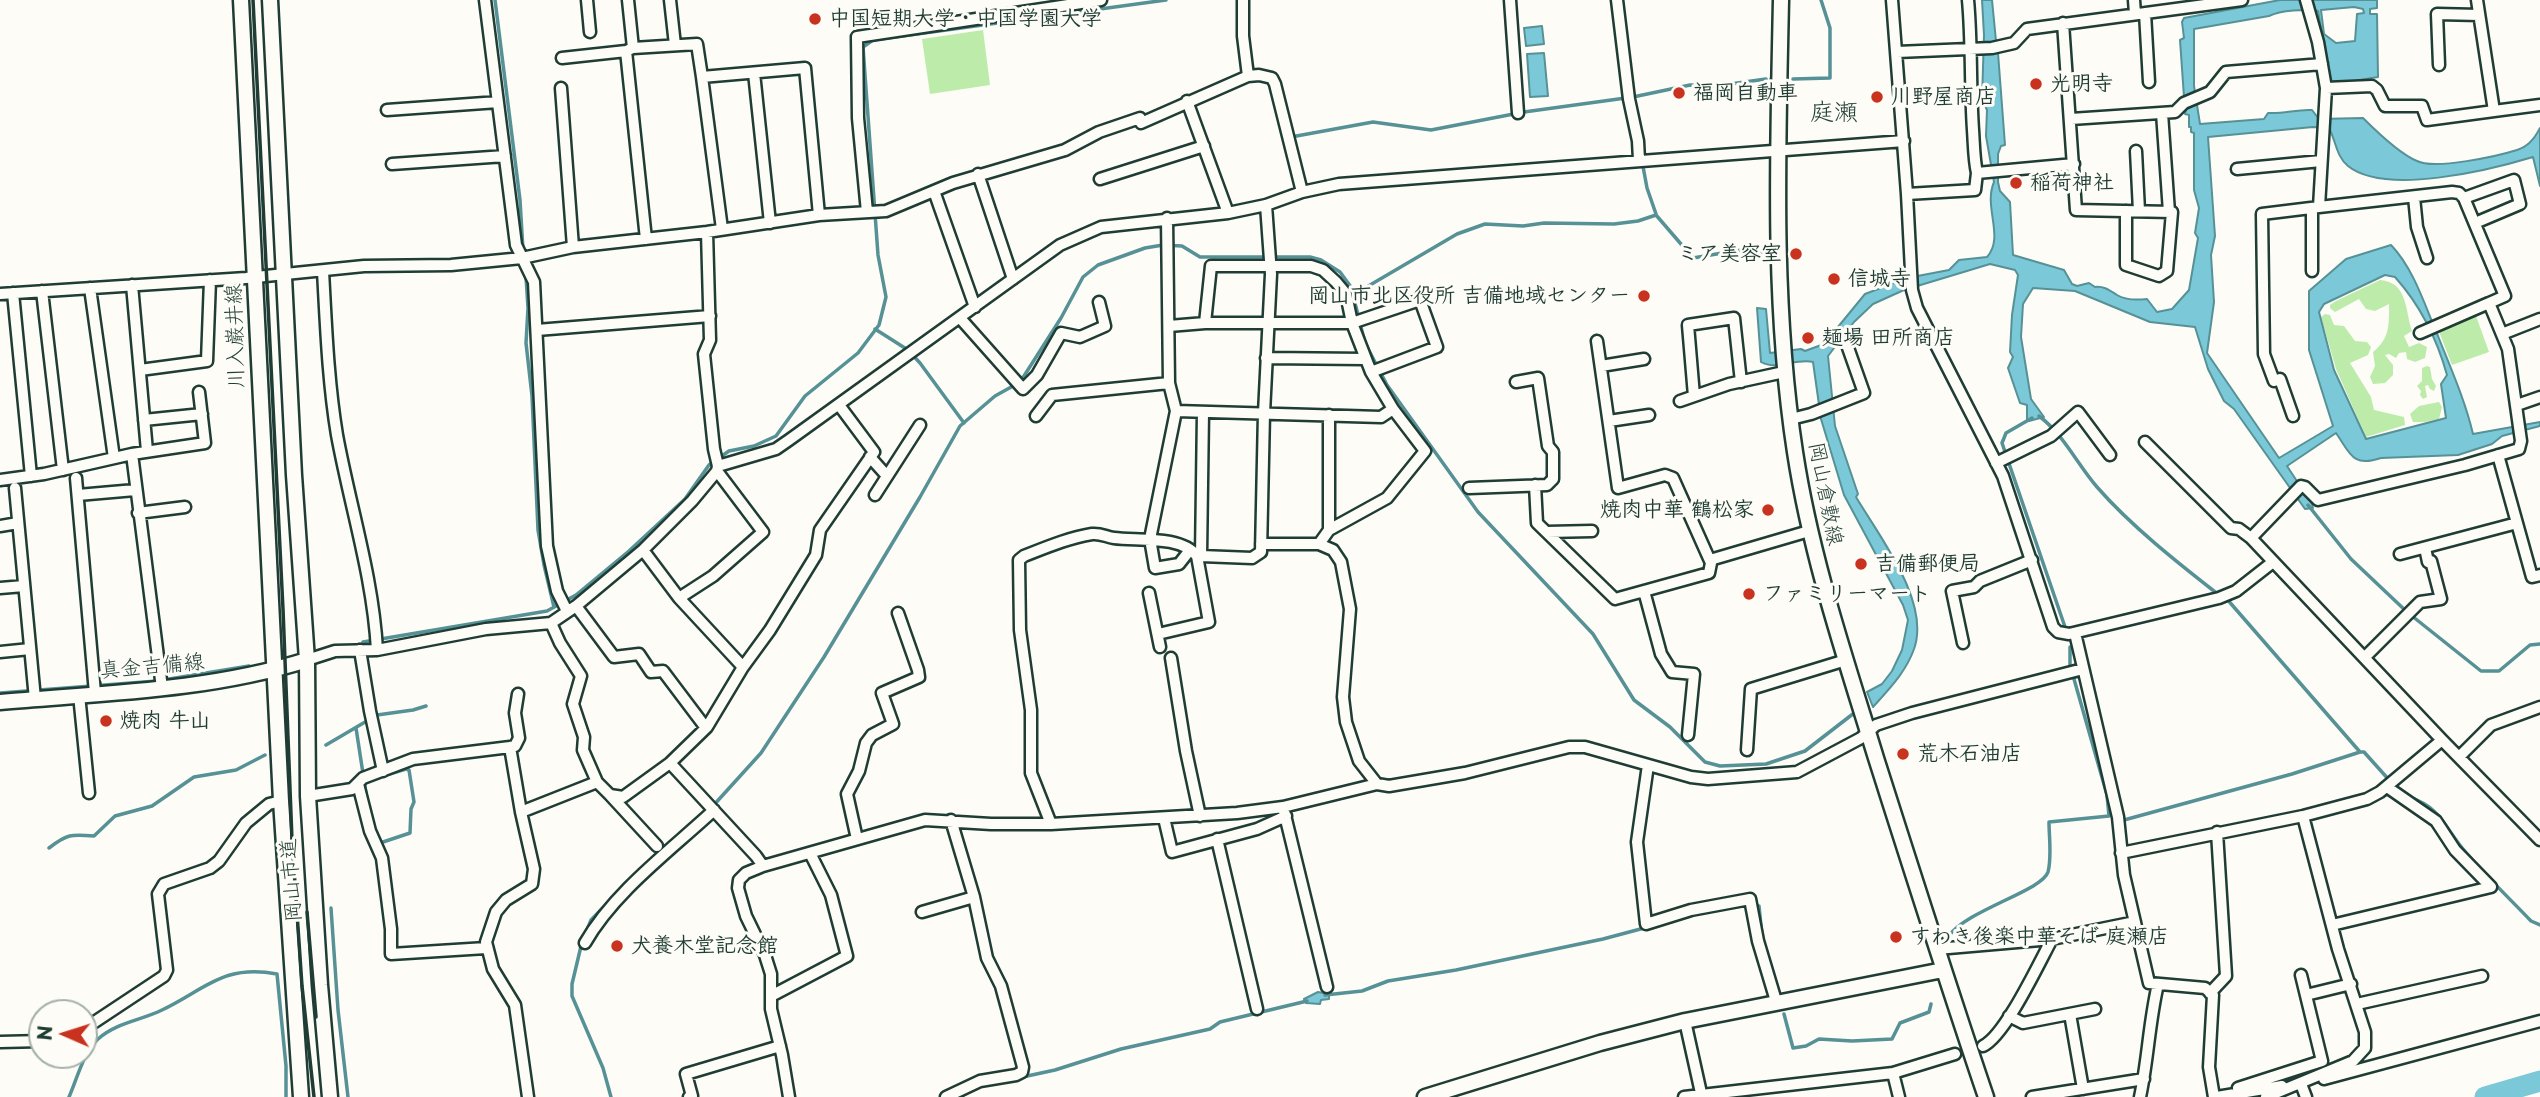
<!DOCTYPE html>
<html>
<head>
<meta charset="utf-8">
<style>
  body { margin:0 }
  #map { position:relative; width:2540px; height:1097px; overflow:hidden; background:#fdfcf7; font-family:"Playpen Sans",sans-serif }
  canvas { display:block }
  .north { position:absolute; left:28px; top:999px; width:70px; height:70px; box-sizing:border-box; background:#fdfcf7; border:2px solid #a4b0a9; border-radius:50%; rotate:273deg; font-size:19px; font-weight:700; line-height:28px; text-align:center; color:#1f3d34 }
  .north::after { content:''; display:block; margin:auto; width:24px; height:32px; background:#c8321e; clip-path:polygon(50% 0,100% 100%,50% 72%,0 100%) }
</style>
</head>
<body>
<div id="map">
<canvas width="2540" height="1097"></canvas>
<div class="north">N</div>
</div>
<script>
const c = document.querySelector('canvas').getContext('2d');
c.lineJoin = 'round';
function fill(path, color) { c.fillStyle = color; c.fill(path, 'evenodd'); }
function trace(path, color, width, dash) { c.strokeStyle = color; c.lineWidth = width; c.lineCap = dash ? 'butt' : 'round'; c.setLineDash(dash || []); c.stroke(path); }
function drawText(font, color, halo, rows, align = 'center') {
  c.font = font + ' "Playpen Sans","Klee One",sans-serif'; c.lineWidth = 6; c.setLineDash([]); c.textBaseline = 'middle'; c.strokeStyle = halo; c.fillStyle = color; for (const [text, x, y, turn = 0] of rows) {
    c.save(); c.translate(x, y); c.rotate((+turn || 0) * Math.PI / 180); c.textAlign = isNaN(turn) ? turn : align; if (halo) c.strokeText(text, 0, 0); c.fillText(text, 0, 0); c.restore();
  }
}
const green = new Path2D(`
  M983,30L990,85L930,94L922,39Z
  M2380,280C2408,282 2405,310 2412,331L2404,336L2409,347L2419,343L2427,347L2425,358L2415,362L2407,359L2406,352L2399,353L2396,358L2389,354L2385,355L2393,365V375L2385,383L2373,384L2370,377L2375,366L2373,352C2390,338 2389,325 2389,304L2375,311L2366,309L2359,299L2335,312L2330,308V305L2336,301Z
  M2475,313L2489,352L2452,365L2438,329Z
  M2325,314L2330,315L2334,325L2344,326L2355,341L2367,342L2371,347L2368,355L2350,363L2371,397L2374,410L2404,417L2405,425L2366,437L2336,369L2321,317Z
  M2427,366L2430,367L2432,379L2436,386L2434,391L2430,389L2428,385L2425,386L2427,397L2423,399L2420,395L2421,391L2417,386L2422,381V368Z
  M2439,402L2442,407L2439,419L2425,422H2413L2410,414L2419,406Z`);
const water = new Path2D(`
  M1982,0H1992L1996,41L1994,43L1995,51L1998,53L2005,145L2001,146L1998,154V182L2000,191L2010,202L2013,255L2064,270L2072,284L2077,286L2089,283L2095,287C2104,286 2109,290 2117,295C2125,300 2138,300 2147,299L2157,312L2172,309L2189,290L2198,238L2195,233L2199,208L2194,190V133L2191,132V127H2189V115L2185,114L2188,99L2184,97L2180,40L2184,38L2182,22L2184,18L2280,0H2377V8L2370,9V14H2377L2378,77L2336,84L2330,82L2318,11C2306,9 2281,10 2269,16L2194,29V86L2200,124L2264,119L2268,113C2284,114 2297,109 2312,110L2319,119L2363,118C2376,131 2400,154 2417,161C2435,170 2498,156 2517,150C2528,147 2535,138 2540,128V186L2533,157C2490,170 2385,196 2348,166C2336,156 2336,141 2329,128L2313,127L2208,137L2215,236L2211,255L2214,302L2207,353L2279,458L2333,426L2309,350V291L2346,259L2391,245C2414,269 2425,306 2438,336C2451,369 2465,400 2473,434L2540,422V426L2502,436L2492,444L2458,455L2381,458C2352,468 2350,453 2336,433L2287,466L2312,504L2313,508L2305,509L2234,409L2224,401L2208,369L2195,327L2150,322L2075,291L2033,288L2023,304L2021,337L2031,399L2044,417L2029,421L2027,420V405L2020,403L2008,368L2013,357L2010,352L2012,315L2018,275L2015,270L1990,264L1904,290L1873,304L1854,322L1828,356L1835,426L1858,494L1856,497C1879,536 1931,602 1914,649C1906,672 1889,689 1873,707L1867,692L1882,684L1892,671L1902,650L1908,620L1903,605L1844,495L1821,419L1813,362C1795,358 1777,371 1761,362L1757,308L1766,309L1770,353L1801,349L1805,351L1824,344L1865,294L1907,278L1949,270L1959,260L1987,257C2005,237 1983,207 1994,182L1986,136L1987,110L1982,100L1984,35ZM2354,7L2363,9L2364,13L2357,14L2355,41L2336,43L2324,34L2321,10ZM2385,275L2395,277C2420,305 2437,339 2447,375L2441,384L2446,418L2366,439L2334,370L2319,312L2324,304Z
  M1542,26L1544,44L1526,46L1524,28Z
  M1544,53L1548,96L1530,97L1527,54Z
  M1318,992L1329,994V999L1321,1000L1320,1004L1306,1003L1304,999Z`);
const stream = new Path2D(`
  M495,0L520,200L523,250
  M1771,79H1772
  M1793,79L1830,78V28L1821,0
  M1634,99L1643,143
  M1291,137L1373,122L1431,130L1524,112L1633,97L1690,85L1716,86L1766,79
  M1642,161L1647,188L1656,214
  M526,277L528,308L526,343L532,396L538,530L544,565L554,607
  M1353,295L1457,234L1485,224L1523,226L1544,223L1614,224L1638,221L1656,215L1693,258L1740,250H1762V252
  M875,329L908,350L920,363L964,423
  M2039,416C2064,435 2077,464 2097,487C2131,526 2178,563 2219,595
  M2032,418L2006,433L2002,443L2065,627
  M2308,505L2351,559L2407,612L2481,671H2499L2530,645L2540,644
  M2226,598L2360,752H2364L2390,781
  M363,642L547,611L576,595L629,551L685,499L709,465L729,451L754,446L776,436L805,396L858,353L879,325L886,297L878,255L863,47L873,40L1166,0
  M0,693L157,681L249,666
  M356,728L368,806
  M326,745L377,715L413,710L426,706
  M2409,797C2441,808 2444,826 2463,849C2484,874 2508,897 2531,921L2540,925
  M712,807L761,753L824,657L920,497L960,426L995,396L1013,386L1024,376L1061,318L1083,277L1098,265L1145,248L1163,245L1182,246L1200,257H1310L1321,260L1340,272L1351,287L1365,343L1387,385L1478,512L1593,634L1634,700L1670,727L1705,762L1720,766L1766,764L1805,751L1858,710
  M2124,820L2292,774L2360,752
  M380,843L410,833L411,809L414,802L409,770L406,769L383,776
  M49,848C67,834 71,834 94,836L115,816L152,806L194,777L236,770L265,755
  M390,887L396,929V945
  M331,908L338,1010L348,1097
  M1720,909L1746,905L1759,906L1762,936
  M585,935L591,920L623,887
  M1948,937C1966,910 2042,891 2048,872C2052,857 2049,837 2049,822L2109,816L2107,795L2070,665V647
  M582,942L572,984V996L603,1068L611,1097
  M1325,995L1362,991L1388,981L1456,970L1603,939L1648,927
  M1784,1014L1793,1048L1806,1046L1819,1039L1852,1041L1892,1039L1900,1023L1929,1012L1931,1004
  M1018,1078L1055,1070L1121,1049L1210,1029L1220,1022L1307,1001
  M69,1097C77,1079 83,1053 98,1039C115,1023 142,1020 162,1010C206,989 223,964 277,974L286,1066V1097
  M960,1097L974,1089`);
const river = new Path2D(`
  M2485,1097L2540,1081`);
const street = new Path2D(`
  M485,0L516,245L534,282L547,546L557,591L567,611
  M587,0L590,32
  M628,0L633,48
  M670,0L675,45
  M1510,0L1518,113
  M1617,0L1629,99L1638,141L1639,160
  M1892,0L1907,194L1912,290L1917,308L2003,476L2053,627L2058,632L2069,634L2219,598L2236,591L2273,562
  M1968,0C1972,43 1970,86 1973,130C1974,144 1974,160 1977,173
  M2134,0L2135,14
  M2306,0L2318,42L2326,88L2319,207L2452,192L2459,193L2464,198L2505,296L2489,303L2508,349L2521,441L2519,449L2465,465L2318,500L2305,487L2301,486L2251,538L2442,740L2540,840
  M2145,13L2149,82
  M2063,23L2076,210L2172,212L2167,271L2159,276L2126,265V211
  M626,51L646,239
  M1897,52L1992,48L2014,43L2027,29L2242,0
  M562,58L626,51L633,48L697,44L702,77
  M2439,65L2437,14L2479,15
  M754,73L770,223
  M1248,76L1259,75L1272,78L1275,84L1302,192
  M561,88L573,247
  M2326,88L2372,86L2377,90L2385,106H2422L2427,120L2494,111L2477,0
  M1187,101L1228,213
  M387,110L498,102
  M2494,111L2540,105
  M2162,113L2169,212
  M2071,119L2175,112L2184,103L2210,92L2226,72L2322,64
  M2136,151L2139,211
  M392,164L505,156
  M2237,169L2321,161
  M978,174L1013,279
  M1100,179L1204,146
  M934,191L975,307
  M1907,194L1975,190L1977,173L2074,164
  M2414,197L2417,227L2427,258
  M2464,198L2514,180L2520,204L2475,223
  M867,212L858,118L857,37L1101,0
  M1167,218L1169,383L1176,411L1381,417L1393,409
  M722,229L702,77L805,68L819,215
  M707,232L710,340L704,354L714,449L718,466
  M323,271C326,325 328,381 337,435C350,506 373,577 377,650
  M2312,271V208
  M132,285L147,451
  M90,288L114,458
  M42,291L63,470
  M13,293L31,476
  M0,294L246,278L364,266L451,265L522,258L573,247L707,232L819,215L886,211L953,183L1065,150L1099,132L1140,118L1141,123L1248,76L1243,36V0
  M960,318L1023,389L1037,375L1061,333L1080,337L1105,326L1099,302
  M1205,323L1211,266H1311L1323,270L1336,282L1346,294L1352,323L1371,372L1393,409L1425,451L1387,498L1329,530L1319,544
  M1169,326L1205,323H1352L1420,300L1437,347L1371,372
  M537,330L710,316
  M2420,333L2489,303
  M2502,334L2540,319
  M1266,358L1365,359
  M1601,366L1644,359
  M140,370L207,361L210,280
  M1694,396L1688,325L1734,318L1741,382
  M1680,401L1729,384L1784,372
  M2517,405L2540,397
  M1176,411L1150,539L1155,568L1179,564L1190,550
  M1203,412L1201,556L1252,558L1261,552L1264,413L1271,274L1266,205
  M1329,415V530
  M1036,416L1052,395L1169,383
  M2293,416L2280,379L2274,381L2264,354L2262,214L2319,207
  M1791,419L1811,414L1864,393L1846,342
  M144,420L202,414
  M1609,421L1649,415
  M2145,442L2231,528L2239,529L2251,538
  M132,454L162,688
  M2498,455L2532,577L2540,575
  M870,457L887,476
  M1996,463L2051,436L2078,412L2110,455
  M76,478L95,693
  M0,480L44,474L132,454L205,443L199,392
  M1535,485L1537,523L1615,599L1709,573L1711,563L1673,478L1665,475L1618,488L1597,341
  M15,488L35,699
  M1469,488L1547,485L1553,479V452L1548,446L1538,378L1516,382
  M78,495L135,490
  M875,495L920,425
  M138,513L185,507
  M0,526L18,523
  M1547,532L1592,531
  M1261,544H1319L1333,550L1341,562L1350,609L1343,697L1346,722L1359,761L1377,784
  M643,550L679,598L743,667
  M2400,554L2517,523
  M1710,560L1809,531
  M0,588L24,586
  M1644,591L1661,654L1672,672L1694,674L1688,735
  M1149,593L1160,647
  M679,598L713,576L763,532L717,471
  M576,606L614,657L639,654L651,672L663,671L706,728
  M551,623L560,643L581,676L573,704L584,737L583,750L597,782L610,795L623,797L670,763L707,727L743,667L770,630L816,555L820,530L874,452L839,405
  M2075,633L2118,817L2124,875L2149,983L2205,988L2213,995L2209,1067L2214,1097
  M1158,634L1209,622L1197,556
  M1963,643L1952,591L1974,587L1980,581L2032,560
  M360,650L370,711L383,771
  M0,652L30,649
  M2365,657L2420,602L2441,599L2431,561L2428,562L2425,548
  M1171,658L1186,751L1200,816
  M307,660L335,651L377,650L486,629L551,623L576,606L643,550L692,501L717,471L718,466L776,449L789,440L1060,245L1101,227L1228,213L1266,205L1302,192L1339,184L1904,141
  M79,695L89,793
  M510,747L515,746L519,738L515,713L518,694
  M1747,750L1751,689L1846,660
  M2459,757L2491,725L2540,707
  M670,763L756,856L763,866
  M1648,765L1637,842L1646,924L1691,910L1750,899L1758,941L1776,1001
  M358,784L370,831L382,858L391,929V954L486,948
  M2387,787L2436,821L2455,850L2491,887
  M610,795L657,846
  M308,796L352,789L363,778L413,759L510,747L521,812L597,782
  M1283,807L1327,987
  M521,812L534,869L532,884L506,900L496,912L486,942L493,969L515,1005L528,1097
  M1164,818L1172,852L1257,829L1286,816
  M1051,824L1031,773V710L1020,630L1019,560L1024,556C1047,547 1068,538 1092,534C1101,533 1106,537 1114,538C1137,541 1181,535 1197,556H1201
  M857,839L847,794L859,771L866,743L872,735L893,724L882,693L919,677L918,670L898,613
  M1217,839L1257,1009
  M2121,853L2303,816L2367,799L2380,792L2442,740
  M922,912L974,897
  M2332,925L2491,887
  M585,943C614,892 671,850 714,810
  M1937,949L2052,939
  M2210,993L2226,976L2217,832
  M2306,995L2351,984
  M771,996L847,956L831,895L810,853
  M2357,1004L2482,976
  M2070,1014L2083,1089
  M2009,1016L2023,1023L2095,1009
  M1685,1021L1701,1093
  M84,1029L164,976L167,970L158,894L164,884L210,868L219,861L246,823L269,804L281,801
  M0,1042L42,1041
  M1983,1046C2005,1036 2039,963 2052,939L2135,922
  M1893,1073L1899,1097
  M2324,1079L2540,1021
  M2301,1084L2306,1097
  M2238,1088L2322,1061L2301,975
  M689,1097L692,1096L686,1074L780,1046
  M789,1097L782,1055L771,1009V974L765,955L746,916L738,888L739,880L746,873L763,866L925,820L991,824H1051L1237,813L1283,807L1377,784L1389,786L1465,773L1569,747H1585L1691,777L1708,779L1797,772L1861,738L1876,725L1912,713L2083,669
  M946,1097L980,1081L1016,1075L1022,1072L1023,1067L1001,986L987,958L974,897L951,820
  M1684,1097L1893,1073L1955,1054
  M2032,1097L2144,1079
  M2140,1097C2148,1060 2149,1022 2158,984
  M2217,1097L2282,1086
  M2266,1097L2353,1061L2365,1048V1032L2338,949L2303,816`);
const secondary = new Path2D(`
  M241,0L281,801L301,1097
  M270,0L294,475L307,660L308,796L320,985L330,1097
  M1781,0C1778,151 1772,302 1795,452C1811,557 1845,657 1876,758C1912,871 1948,985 1986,1097
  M0,702C103,693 208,691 307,660
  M1425,1097L1600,1043L1685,1021L1943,970`);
const rail = new Path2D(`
  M253,0L283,609L292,840L302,986L314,1097
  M307,912L316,1017`);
const markers = [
  [815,19,7,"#c8321e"],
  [2036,84,7,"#c8321e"],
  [1679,93,7,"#c8321e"],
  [1877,97,7,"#c8321e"],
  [2016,183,7,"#c8321e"],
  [1796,254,7,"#c8321e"],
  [1834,279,7,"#c8321e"],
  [1644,296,7,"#c8321e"],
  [1808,338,7,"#c8321e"],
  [1768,510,7,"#c8321e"],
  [1861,564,7,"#c8321e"],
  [1749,594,7,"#c8321e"],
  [106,721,7,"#c8321e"],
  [1903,754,7,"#c8321e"],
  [1896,937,7,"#c8321e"],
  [617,946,7,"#c8321e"]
];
const poiNames = [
  ["中国短期大学・中国学園大学",829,19],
  ["光明寺",2050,84],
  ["福岡自動車",1693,93],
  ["川野屋商店",1891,97],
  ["稲荷神社",2030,183],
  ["ミア美容室",1782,254,"right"],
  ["信城寺",1848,279],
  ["岡山市北区役所 吉備地域センター",1630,296,"right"],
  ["麺場 田所商店",1822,338],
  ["焼肉中華 鶴松家",1754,510,"right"],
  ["吉備郵便局",1875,564],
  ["ファミリーマート",1763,594],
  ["焼肉 牛山",120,721],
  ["荒木石油店",1917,754],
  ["すわき後楽中華そば 庭瀬店",1910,937],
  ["犬養木堂記念館",631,946]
];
const streetNames = [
  ["川入巌井線",236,336,-92],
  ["岡山倉敷線",1825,494,79],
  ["真金吉備線",152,667,-5],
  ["岡山市道",292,880,-94]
];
const quarterNames = [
  ["庭瀬",1834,113]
];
fill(green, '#bdecaa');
fill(water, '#7bc9d8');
trace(water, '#569196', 2);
trace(stream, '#569196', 3.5);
trace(river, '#7bc9d8', 21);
trace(street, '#1f3d34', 15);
trace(secondary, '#1f3d34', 19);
trace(street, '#fdfcf7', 10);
trace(secondary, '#fdfcf7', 14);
trace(rail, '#1f3d34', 3.5);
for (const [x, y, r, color] of markers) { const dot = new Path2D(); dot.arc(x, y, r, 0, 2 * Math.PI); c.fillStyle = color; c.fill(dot); trace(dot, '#fdfcf7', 2.5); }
drawText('bold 21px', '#1f3d34', '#fdfcf7', poiNames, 'left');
drawText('21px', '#1f3d34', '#fdfcf7', streetNames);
drawText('24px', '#1f3d34', '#fdfcf7', quarterNames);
</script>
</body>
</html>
